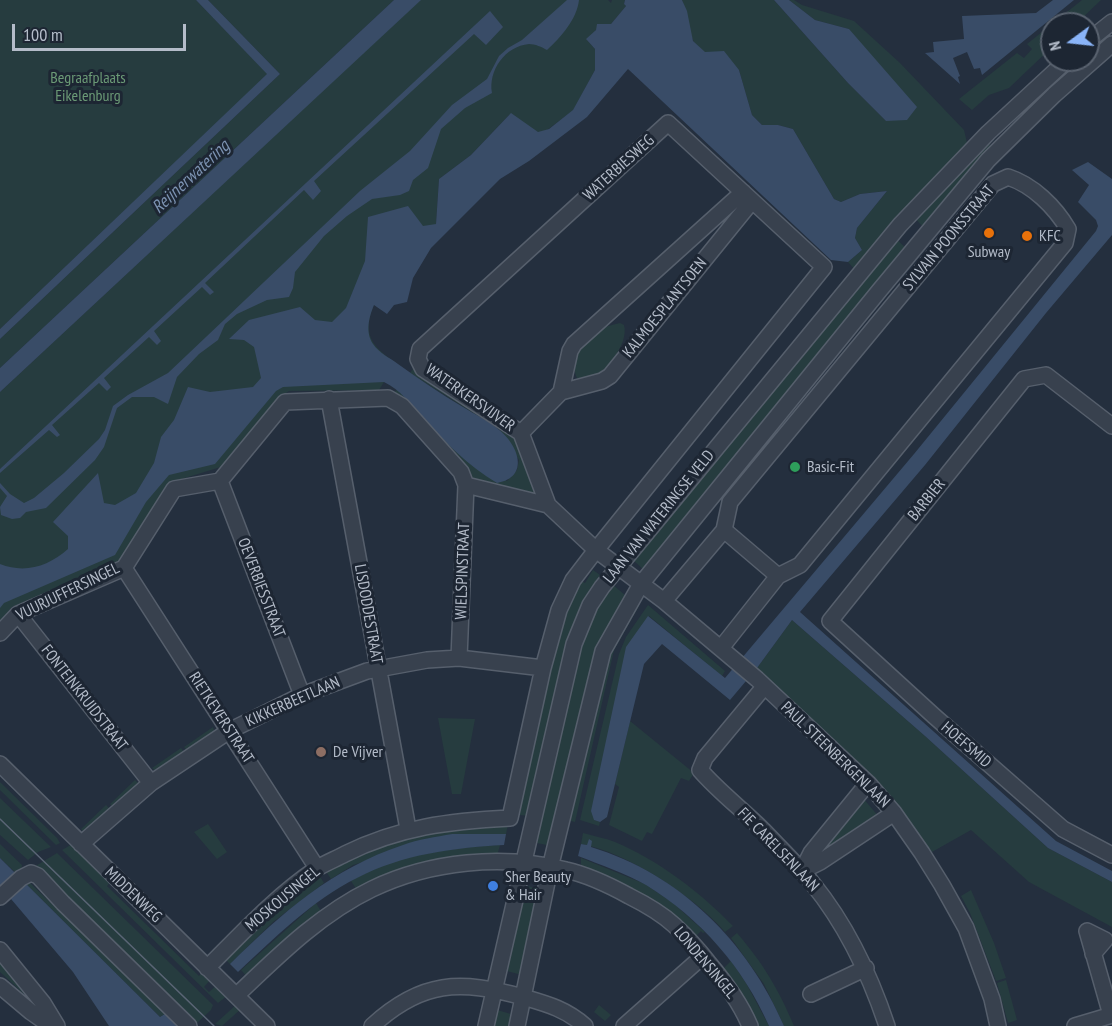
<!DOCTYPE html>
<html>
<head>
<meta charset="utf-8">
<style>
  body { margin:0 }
  #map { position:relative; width:1112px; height:1026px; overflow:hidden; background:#242f3e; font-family:"PT Sans Narrow",sans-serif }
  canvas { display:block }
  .north { position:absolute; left:1040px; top:12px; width:60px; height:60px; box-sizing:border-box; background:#1d2633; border:2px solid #59626f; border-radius:50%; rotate:255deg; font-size:16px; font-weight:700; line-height:24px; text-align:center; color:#b4bcc9 }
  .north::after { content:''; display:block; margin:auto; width:21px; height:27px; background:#8ab4f8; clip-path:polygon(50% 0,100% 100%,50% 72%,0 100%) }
  .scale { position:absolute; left:12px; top:24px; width:174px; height:27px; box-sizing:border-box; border:3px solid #b4bcc9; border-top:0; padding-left:8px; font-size:18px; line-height:21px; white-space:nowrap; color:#b4bcc9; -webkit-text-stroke:4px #1d2633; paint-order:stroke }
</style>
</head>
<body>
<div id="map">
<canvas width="1112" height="1026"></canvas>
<div class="north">N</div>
<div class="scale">100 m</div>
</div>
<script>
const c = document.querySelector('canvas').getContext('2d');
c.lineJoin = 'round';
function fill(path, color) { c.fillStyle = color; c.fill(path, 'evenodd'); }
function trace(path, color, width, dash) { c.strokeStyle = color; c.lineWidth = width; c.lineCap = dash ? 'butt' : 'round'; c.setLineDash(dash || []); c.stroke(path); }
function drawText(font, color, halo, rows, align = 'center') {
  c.font = font + ' "PT Sans Narrow",sans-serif'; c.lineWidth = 6; c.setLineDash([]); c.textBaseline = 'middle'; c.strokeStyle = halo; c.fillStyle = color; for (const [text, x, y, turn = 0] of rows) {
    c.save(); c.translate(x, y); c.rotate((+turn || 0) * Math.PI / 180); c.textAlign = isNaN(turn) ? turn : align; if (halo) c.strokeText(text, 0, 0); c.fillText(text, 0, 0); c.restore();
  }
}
const green = new Path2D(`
  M0,0H196L268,74L0,329Z
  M208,0H394L0,368V339L280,74Z
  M420,0H608L611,3L612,0H625L624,4L626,6L611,24L596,30L587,40L595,49V70L573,111L540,135L509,115L471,155L439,179L436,224L374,304C362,334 371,346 396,363L379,390L289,391L281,396L224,466L175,481L167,488L121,560L12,607L0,621V392Z
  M682,0H774L848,83L886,121L849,29L815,20L789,0H794L802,5L854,21L900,63L964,130L968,147L856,271L848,262L862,250L855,238L857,228L887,191L860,194L841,202L834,199L793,129L778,125H762L752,115L739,70C725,63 704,56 694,42C688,32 687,12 682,0Z
  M1082,0H1101L1076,24H1052V47L1009,88L989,95L972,110L959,99L1017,53L1024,58L1032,49L1027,44Z
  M1075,60H1082L1069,71L1034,110L1025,102Z
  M985,140L995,150L923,227L913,216Z
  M894,237L906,248L645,571L632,559Z
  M620,323L624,325C630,345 599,386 577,378C569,362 583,341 596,331C603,327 612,325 620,323Z
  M416,365L514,433L537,488L535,492L531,494L477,482L470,476L394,392L398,389L411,406L507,481L517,470L519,460L500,430L410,373Z
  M593,570L600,575L583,600L585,609L531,816L519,815L517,811L558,628L580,580L585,583Z
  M612,584L626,596L552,846L532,842L584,629L600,600Z
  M636,603L639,606L614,650L575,822L567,820L604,661Z
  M648,605L725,671L722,676L649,616L594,820L600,822L599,826L580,820L619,654L626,637Z
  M792,620L925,736L1048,848L1112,882V927L1029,882L971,830L932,852L895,804L757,668Z
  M438,718L475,719L461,794H452Z
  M630,721L694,773L689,781L681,778L652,834L647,832L642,841L609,825L619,787L615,784Z
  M213,727L215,734L188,752L184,747Z
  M181,748L185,753L157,772L152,768Z
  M135,780L140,785L114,808L110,804Z
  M0,782L57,838L60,843L56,845L0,790Z
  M862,797L880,818L816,860L813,856Z
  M0,798L51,847L38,852L28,860L0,835Z
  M106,805L111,810L85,834L81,829Z
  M208,824L227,852L217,859L194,832Z
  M508,824L506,834H452L353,865L331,879L325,870L375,846L430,829Z
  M583,833C593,836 605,838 615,842C658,860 700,892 733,926L725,932C695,897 627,852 581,844Z
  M74,843L112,880L107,886L199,976L204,970L212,978L204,987L209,992L218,984L227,996L218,1003L62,850Z
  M0,844L22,865L21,871L17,874L0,858Z
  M500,845L497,856L357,890L351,881C394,854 451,848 500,845Z
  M57,853L213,1005L211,1010L197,1023L195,1025L34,867Z
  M581,858L645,884L673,903L705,932L703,933L701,931L695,937L581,869Z
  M319,875L324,883L273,922L230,964L222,956L265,914Z
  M28,881L178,1025L177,1026L165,1014L160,1017L25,883Z
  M522,885L541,889L522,975L503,970Z
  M971,890L994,943L1006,978L996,981L970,913L961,896Z
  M316,903L322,913L249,979L241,970Z
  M737,933C763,963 779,990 794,1026H784L764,984L731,938Z
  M0,961L39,1008V1012L23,998L25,995L0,972Z
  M731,961L746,983L769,1026H758L723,969Z
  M1006,980L1017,1020L1008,1023L997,983Z
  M237,1004L242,1008L222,1026L215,1024Z
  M599,1005L611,1015L605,1021L594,1012Z
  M494,1009L514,1015L511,1026H490Z`);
const water = new Path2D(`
  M196,0H208L280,74L0,339V329L267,74Z
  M394,0H421L0,392V368Z
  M567,0H579C577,19 561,37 547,50C542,47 535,44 529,44C505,46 488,71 492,93L465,108L441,129L428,168L413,180L409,191L400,195L372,199L347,216L324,236L295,272L293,288L289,297L267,300L237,314L225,324L218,340L199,354L177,377L168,404L154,397H132L117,408L104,447L95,460L46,508L26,512L20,518L12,519L1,515L0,507L7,496L0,488V483L10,494L24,503L34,498L64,473L99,439L105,430L113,406L128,395L168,373L360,191L410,151L452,105L487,79L499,56L508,48L522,40Z
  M625,0H682L687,11L693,41L705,52L724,51L739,70L752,115L762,125H778L793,129L834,199L841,202L860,194L887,191L857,228L855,238L862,250L848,262L831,260L628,69L587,117L529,161L500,179L431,248L413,278L407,302L394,305L387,314L374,305C369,317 365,332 373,344C379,353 390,358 398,364C419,379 441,394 463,407C474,414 488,420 498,429C518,444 531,477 497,483C468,466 445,442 422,417C409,403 402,391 384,382L283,387L276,391L215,464L169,475L146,502L115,555L4,603L0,608V564C25,574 49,566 68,549V536L53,522L98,473L104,503L115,505L136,493L154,463L161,437L174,420L188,387L210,392L253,387L261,378L254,347L244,340L229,339L249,320L300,307L315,320L332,322L346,308L365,261L368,217L408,206L423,226L436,224L439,179L471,155L511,113L538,132L549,129L573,110L595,70V49L586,39L596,30L597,24H611L626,6L624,4Z
  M774,0H789L815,20L849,29L917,107L907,120L886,121L848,83Z
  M1053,0H1074L982,75L980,68L974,69L967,52L953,58L960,76L958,77L960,84L925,53L934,52L933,42L964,39L962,16L1036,13Z
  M490,11L503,27L486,45L474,34L314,181L321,191L313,200L304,190L205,283L214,292L210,295L202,287L154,331L161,341L157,345L149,337L104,378L111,387L107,391L99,383L52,425L60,435L57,437L49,430L0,473V469Z
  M1088,162L1112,179V235L1046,313L925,465L800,612L1056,841L1112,871V882L1048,848L925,736L792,620L757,668L730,700L662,644L644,664L607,817L600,822L594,820L591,811L626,647L648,616L725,678L914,454L1096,231L1098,226L1096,220L1078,202L1089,185L1072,170Z
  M452,834H506L504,845C453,848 403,854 357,878C312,900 275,938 238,972L230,964C283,912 331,869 403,845C418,839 436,837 452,834Z
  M589,839L592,841L591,847C680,874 748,942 784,1026H769C744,968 700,918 646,885C625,873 601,865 578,856L581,844L587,845Z
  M0,858L160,1017L165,1014L177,1026H109L73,972L0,886Z`);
const minor = new Path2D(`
  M1088,41L1112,22
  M561,392L570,351L574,344L743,192
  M329,399L408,829
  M1112,426L1046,375L1024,379L830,621L934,716L1063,829L1112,855
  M521,433L561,392L602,381L610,376L752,201
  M220,481L302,695
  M724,530L778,576
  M124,568L317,868
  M664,601L724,530L730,502L993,184L1008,177C1033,185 1055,207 1068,229L1065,243L800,565L778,576L721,648
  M18,614L151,783
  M0,633L18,614L124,568L174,489L220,481L285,402L388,398L402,406L461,472L466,485L548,505
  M459,658L466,485
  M764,687L705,758L700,770C719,792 743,810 763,830C780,848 798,865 813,884C847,926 870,975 887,1026
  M0,764L267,1026
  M81,844L151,783L229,731L302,695L367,671L427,660L459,658L543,668
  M802,871L811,853L868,783
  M802,871L820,862L894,813
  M0,897L21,878L31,873L38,876L63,903L189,1026
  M0,950L43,1003L57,1026
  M1093,954L1105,940L1087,931L1111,1015
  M207,968C242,933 276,896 316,869C325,863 336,859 345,854C399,827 450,821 510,818L543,668L559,610L573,580L596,550L824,267L668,123L420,349L418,359L423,369L521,433L548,505L596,550L664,601L757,679L868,783L894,813L922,853L942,885L966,928L992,999L998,1026
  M0,986L31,1012L51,1026
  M811,994L866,968
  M237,995C278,956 320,914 372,889C430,861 503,854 566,870C588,875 609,885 629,896C645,904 661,913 674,925C686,936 698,949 708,962C725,982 740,1002 750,1026
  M372,1026C422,980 460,980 523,997C547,1004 566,1009 585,1026
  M486,1026L574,644L590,605L602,587L900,225L988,133L1067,60
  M517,1026L550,868L603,651L641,584L879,291L988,160L1054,95L1112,44
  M624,1026L703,956
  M1075,1026L1112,1015`);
const tram = new Path2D(`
  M0,819L214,1026`);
const markers = [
  [989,233,6,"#e8710a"],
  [1027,236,6,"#e8710a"],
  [795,467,6,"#2e9e5b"],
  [321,752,6,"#8d6e63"],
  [493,886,6,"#3f7fe0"]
];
const parkNames = [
  ["Begraafplaats",88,78],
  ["Eikelenburg",88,96]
];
const streetNames = [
  ["WATERBIESWEG",619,168,-42],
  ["SYLVAIN POONSSTRAAT",949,238,-50],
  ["KALMOESPLANTSOEN",665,308,-51],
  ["WATERKERSVIJVER",470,398,35],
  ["BARBIER",927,500,-51],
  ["LAAN VAN WATERINGSE VELD",659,517,-51],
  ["WIELSPINSTRAAT",463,571,-88],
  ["OEVERBIESSTRAAT",261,588,69],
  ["VUURJUFFERSINGEL",68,592,-26],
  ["LISDODDESTRAAT",368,614,80],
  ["FONTEINKRUIDSTRAAT",84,698,52],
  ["KIKKERBEETLAAN",293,702,-24],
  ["RIETKEVERSTRAAT",221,718,57],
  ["HOEFSMID",966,745,41],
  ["PAUL STEENBERGENLAAN",835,755,44],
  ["FIE CARELSENLAAN",778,850,46],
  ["MIDDENWEG",133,895,44],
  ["MOSKOUSINGEL",283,899,-40],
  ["LONDENSINGEL",705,963,50]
];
const poiNames = [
  ["KFC",1039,236],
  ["Subway",989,252,"center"],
  ["Basic-Fit",807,467],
  ["De Vijver",333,752],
  ["Sher Beauty",505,877],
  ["& Hair",505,895]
];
const waterNames = [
  ["Reijnerwatering",191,177,-43]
];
fill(green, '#263c3f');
fill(water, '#394c67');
trace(minor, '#565f6c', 18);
trace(minor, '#38414e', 15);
trace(tram, '#5a6575', 1.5);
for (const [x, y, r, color] of markers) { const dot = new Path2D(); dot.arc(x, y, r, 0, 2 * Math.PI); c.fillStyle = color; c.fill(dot); trace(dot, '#1d2633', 2); }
drawText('16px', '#6b9a76', '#1d2633', parkNames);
drawText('16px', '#b4bcc9', '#1d2633', streetNames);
drawText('16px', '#b4bcc9', '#1d2633', poiNames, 'left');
drawText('italic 18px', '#7c92b1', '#1d2633', waterNames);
</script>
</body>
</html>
